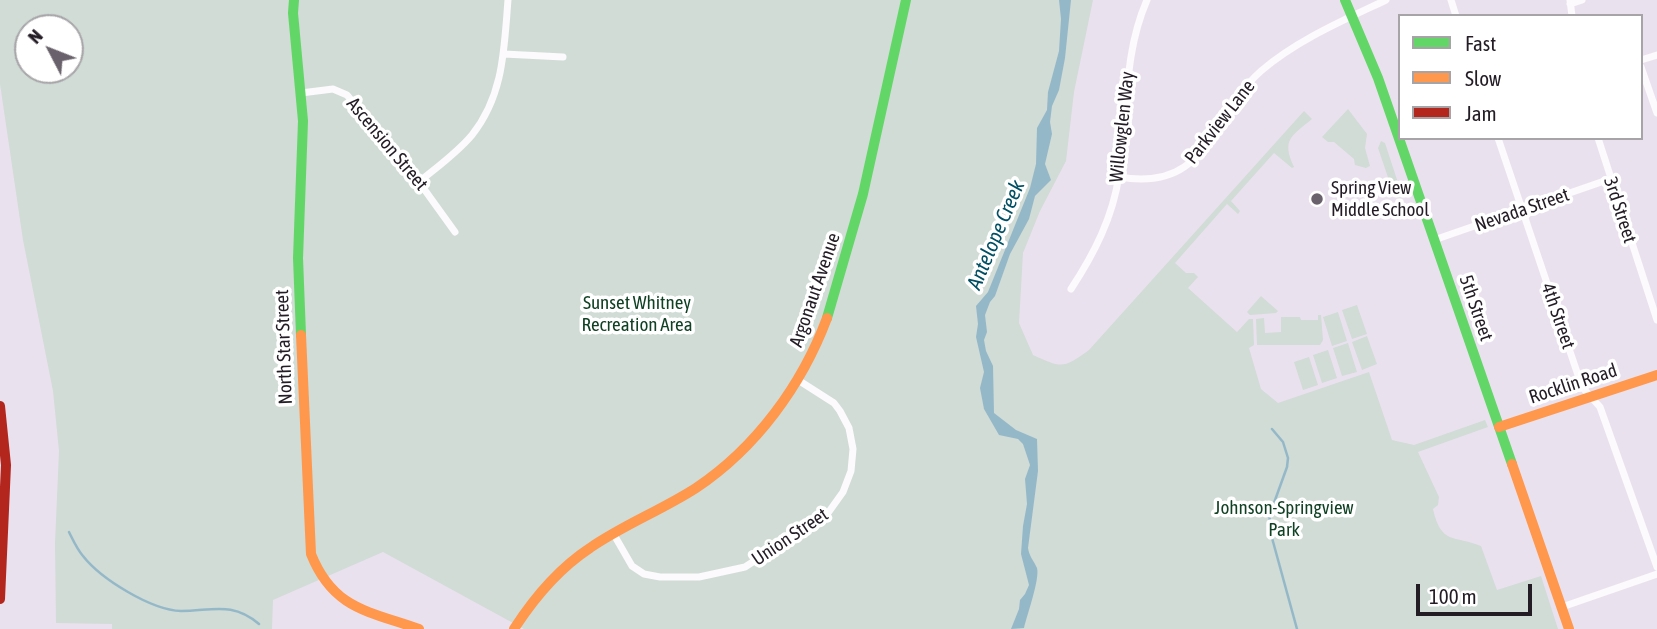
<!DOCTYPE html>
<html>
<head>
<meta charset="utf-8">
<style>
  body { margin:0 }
  #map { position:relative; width:1657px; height:629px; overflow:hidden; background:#eae1ee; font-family:"Asap Condensed",sans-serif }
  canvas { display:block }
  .legend { position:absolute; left:1398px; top:14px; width:245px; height:126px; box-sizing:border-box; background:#fff; border:2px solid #a7a4a8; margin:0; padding:9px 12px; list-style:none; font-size:21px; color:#231c25 }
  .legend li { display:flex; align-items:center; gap:14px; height:35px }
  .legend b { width:35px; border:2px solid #a7a4a8 }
  .north { position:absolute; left:14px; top:14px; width:70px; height:70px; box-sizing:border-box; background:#fff; border:2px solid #a7a4a8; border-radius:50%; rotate:312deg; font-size:19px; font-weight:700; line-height:28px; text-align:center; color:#231c25 }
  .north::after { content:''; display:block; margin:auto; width:24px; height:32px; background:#69616b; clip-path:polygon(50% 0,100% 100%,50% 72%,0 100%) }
  .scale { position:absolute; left:1416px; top:584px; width:116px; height:32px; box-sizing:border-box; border:4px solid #231c25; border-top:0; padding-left:9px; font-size:21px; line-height:24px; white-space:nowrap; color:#231c25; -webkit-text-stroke:5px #fff; paint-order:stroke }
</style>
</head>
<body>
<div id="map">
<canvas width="1657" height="629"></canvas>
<ul class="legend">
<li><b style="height:9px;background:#63d668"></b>Fast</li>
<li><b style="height:9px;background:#ff974d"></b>Slow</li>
<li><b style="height:9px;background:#b3261e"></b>Jam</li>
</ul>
<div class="north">N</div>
<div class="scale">100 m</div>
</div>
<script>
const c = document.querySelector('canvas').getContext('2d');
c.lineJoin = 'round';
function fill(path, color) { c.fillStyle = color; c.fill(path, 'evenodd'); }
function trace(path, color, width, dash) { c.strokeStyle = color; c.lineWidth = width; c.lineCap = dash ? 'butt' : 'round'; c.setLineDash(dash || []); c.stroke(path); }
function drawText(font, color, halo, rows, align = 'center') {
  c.font = font + ' "Asap Condensed",sans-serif'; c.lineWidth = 7; c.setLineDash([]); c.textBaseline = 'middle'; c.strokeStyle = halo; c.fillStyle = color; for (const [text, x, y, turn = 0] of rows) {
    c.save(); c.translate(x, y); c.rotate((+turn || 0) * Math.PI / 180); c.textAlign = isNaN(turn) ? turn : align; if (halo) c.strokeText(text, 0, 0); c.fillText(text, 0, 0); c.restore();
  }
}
const green = new Path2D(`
  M0,0H1093L1074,92L1066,161L1040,211L1023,253L1019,323L1033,355C1062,368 1063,369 1089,350L1304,111L1312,119C1292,136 1281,139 1294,167L1292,168L1274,153L1231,201L1240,211L1238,214L1227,204L1175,263L1186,273H1194L1198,277L1188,288L1237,332L1249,319H1253L1254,345L1249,348L1261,389L1278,403L1369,372L1392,440L1414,445L1485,420L1488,427L1418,452L1439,497L1438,505L1433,509C1441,545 1454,535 1481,546L1497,590L1541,576L1558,629H524L383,552L273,600L272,629H112V624L56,623L55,543L59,451L53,391L23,240L0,84ZM28,28H70V70H28Z
  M1348,109L1367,134L1365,148L1370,166L1366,168L1355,165L1354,159L1334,142H1328L1322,137Z
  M1381,141L1385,143L1402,195L1399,197L1393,192L1378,148Z
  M1261,296L1278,311L1276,313L1250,315L1247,312Z
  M1357,305L1367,334L1352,339L1342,310Z
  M1338,312L1347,341L1332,346L1323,317Z
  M1318,315H1321L1323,340L1320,345H1257L1256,319L1264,318L1265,333L1281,332V317H1300L1301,320H1318Z
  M1367,336L1377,364L1362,370L1352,342Z
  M1348,343L1357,372L1342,376L1333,348Z
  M1328,350L1337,378L1322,383L1313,355Z
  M1309,357L1318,385L1303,390L1294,362Z`);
const water = new Path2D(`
  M1059,0H1071L1065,58L1059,90L1052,106L1050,122L1052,134L1045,164L1051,180L1035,196L1029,219L1010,254L995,296L990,302L985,315L987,332L984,340L986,351L993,366L994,413L1016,430L1037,439L1038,471L1028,548C1029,556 1034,561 1037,568C1040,579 1027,615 1024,628L1011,629L1019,609L1020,600L1025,594L1029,585L1021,554L1023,526L1027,504L1025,479L1030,465L1023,444L1018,439L999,435L984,409L980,388L984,372L976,337L978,324L976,306L988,292L1030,188L1036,164L1037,128L1047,110L1048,92L1059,51L1061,19Z`);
const stream = new Path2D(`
  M1272,429L1283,442L1288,458L1287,467L1270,514L1269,527L1297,629
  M69,532C73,540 77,549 83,556C101,579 151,610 181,611C212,611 232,601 259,624`);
const street = new Path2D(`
  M1451,0L1456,16
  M1570,0L1572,16
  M1570,4L1582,0
  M504,54L563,57
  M1641,60L1657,55
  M1641,67L1657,113
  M301,93L333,89L347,95L419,182L455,232
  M1498,138L1582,387L1600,407L1657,567
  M1598,138L1657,320
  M1119,177C1210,192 1206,120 1261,71C1297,40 1344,20 1386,0
  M419,182C437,167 457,153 472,135C504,95 504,48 508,0
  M1434,240L1610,179
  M1071,289C1094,254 1113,217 1119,175C1129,116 1122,57 1147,0
  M613,533L632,566L644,574L660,577H699L745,567L828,513L843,492L851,471L853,449L849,428L840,411L834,403L798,380
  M1562,607L1657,574`);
const fast = new Path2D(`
  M294,0L293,13L303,121L298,258L301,335
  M1345,0L1378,78L1512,464
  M827,318L863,194L906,0`);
const slow = new Path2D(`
  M301,335L311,554C333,609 368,611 419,629
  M1499,427L1657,375
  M1512,464L1569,629
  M514,629C534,598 558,569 590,548C623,525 662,510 696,488C756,448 802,385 827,318`);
const jam = new Path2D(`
  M0,406L6,465L0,599`);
const markers = [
  [1317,199,7,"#69616b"]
];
const streetNames = [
  ["Parkview Lane",1220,122,-52],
  ["Willowglen Way",1122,127,-84],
  ["Ascension Street",387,144,50],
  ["Nevada Street",1522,210,-19],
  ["3rd Street",1620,210,72],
  ["Argonaut Avenue",815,290,-71],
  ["5th Street",1476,308,71],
  ["4th Street",1558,316,71],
  ["North Star Street",284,347,-92],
  ["Rocklin Road",1573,384,-18],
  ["Union Street",790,537,-34]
];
const poiNames = [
  ["Spring View",1331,188],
  ["Middle School",1331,210]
];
const parkNames = [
  ["Sunset Whitney",637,303],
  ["Recreation Area",637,325],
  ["Johnson-Springview",1284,508],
  ["Park",1284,530]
];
const waterNames = [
  ["Antelope Creek",996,235,-67]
];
fill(green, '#d0dcd5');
fill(water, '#95b8c9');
trace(stream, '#95b8c9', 2.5);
trace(street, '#fcfafc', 7);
trace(fast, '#63d668', 10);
trace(slow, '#ff974d', 10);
trace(jam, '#b3261e', 10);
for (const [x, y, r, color] of markers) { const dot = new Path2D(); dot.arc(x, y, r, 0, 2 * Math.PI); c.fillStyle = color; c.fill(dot); trace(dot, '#fff', 2.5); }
drawText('19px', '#231c25', '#fff', streetNames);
drawText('19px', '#231c25', '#fff', poiNames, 'left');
drawText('19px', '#104124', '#fff', parkNames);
drawText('italic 21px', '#004f64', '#fff', waterNames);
</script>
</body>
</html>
